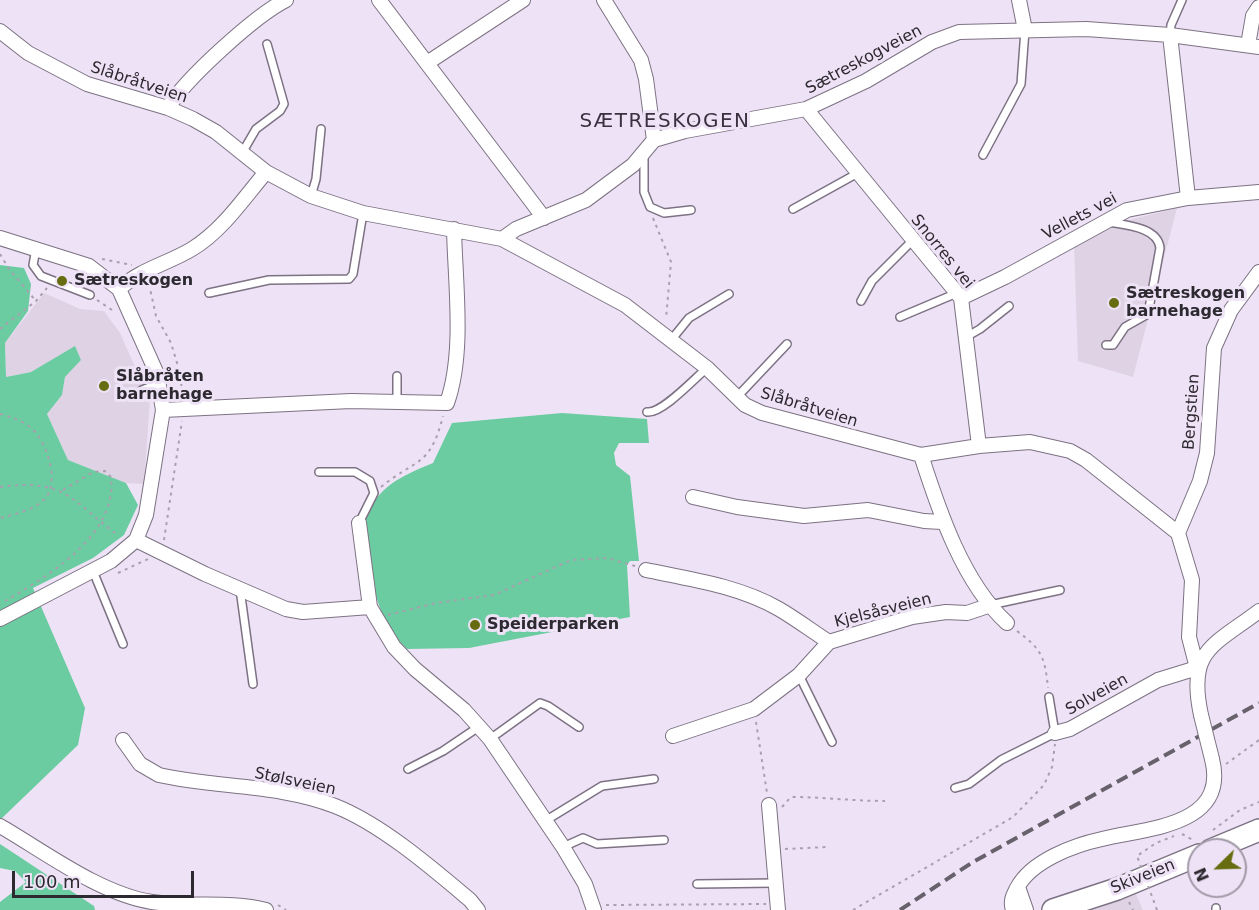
<!DOCTYPE html>
<html>
<head>
<meta charset="utf-8">
<style>
  body { margin:0 }
  #map { position:relative; width:1259px; height:910px; overflow:hidden; background:#eee3f6; font-family:"DejaVu Sans",sans-serif }
  canvas { display:block }
  .north { position:absolute; left:1187px; top:838px; width:60px; height:60px; box-sizing:border-box; background:#eee3f6; border:2px solid #a199a7; border-radius:50%; rotate:247deg; font-size:16px; font-weight:700; line-height:24px; text-align:center; color:#2d2930 }
  .north::after { content:''; display:block; margin:auto; width:21px; height:27px; background:#666c0f; clip-path:polygon(50% 0,100% 100%,50% 72%,0 100%) }
  .scale { position:absolute; left:12px; top:871px; width:182px; height:27px; box-sizing:border-box; border:3px solid #2d2930; border-top:0; padding-left:8px; font-size:18px; line-height:21px; white-space:nowrap; color:#2d2930; -webkit-text-stroke:4px #eee3f6; paint-order:stroke }
</style>
</head>
<body>
<div id="map">
<canvas width="1259" height="910"></canvas>
<div class="north">N</div>
<div class="scale">100 m</div>
</div>
<script>
const c = document.querySelector('canvas').getContext('2d');
c.lineJoin = 'round';
function fill(path, color) { c.fillStyle = color; c.fill(path, 'evenodd'); }
function trace(path, color, width, dash) { c.strokeStyle = color; c.lineWidth = width; c.lineCap = dash ? 'butt' : 'round'; c.setLineDash(dash || []); c.stroke(path); }
function drawText(font, color, halo, rows, align = 'center') {
  c.font = font + ' "DejaVu Sans",sans-serif'; c.lineWidth = 6; c.setLineDash([]); c.textBaseline = 'middle'; c.strokeStyle = halo; c.fillStyle = color; for (const [text, x, y, turn = 0] of rows) {
    c.save(); c.translate(x, y); c.rotate((+turn || 0) * Math.PI / 180); c.textAlign = isNaN(turn) ? turn : align; if (halo) c.strokeText(text, 0, 0); c.fillText(text, 0, 0); c.restore();
  }
}
const education = new Path2D(`
  M1177,208L1133,377L1078,361L1074,245L1113,224Z
  M44,293L80,309L104,311L120,333L150,400L144,484L126,483L68,460L47,414L62,395L65,377L81,360L75,347L31,372L6,377L5,343Z
  M1136,894L1143,910H1093Z`);
const forest = new Path2D(`
  M0,265L24,268L31,284L28,311L5,343L6,377L31,372L75,346L81,360L65,377L62,395L47,414L68,460L126,483L138,505L124,535L93,558L33,588L85,708L78,745L0,820Z
  M562,413L647,419L649,443H619L614,453L616,465L630,476L639,561H630L627,565L630,617L469,648L407,649C379,624 373,588 368,552C366,538 362,525 368,512C382,483 407,474 433,463L452,423Z
  M0,844L94,906L95,910H0V902L26,882L15,871L0,868Z`);
const path = new Path2D(`
  M653,218L671,262L666,319
  M0,254L9,269L36,301
  M102,259L132,265
  M149,284L156,316L171,343L177,363L184,398
  M97,300L115,312
  M0,329L36,301L47,288
  M0,414C11,417 21,420 30,427C46,439 59,479 47,496C37,510 15,514 0,518
  M0,487C67,478 71,501 119,536
  M381,487C416,458 430,468 443,416
  M164,540L182,421
  M118,573L148,559
  M5,601C48,576 118,535 111,477L105,471L93,472L63,490
  M388,615L436,603L494,595L571,560L607,558L635,566
  M1017,631C1042,649 1045,658 1048,688
  M756,722L767,793
  M1226,764L1259,740
  M782,807L791,797C824,797 853,801 885,801
  M1213,830L1240,810L1259,802
  M1182,834L1193,840
  M785,849L827,847
  M1129,902L1133,910
  M278,905L286,910
  M606,905L766,904
  M853,910L1013,817L1044,785L1052,767L1055,744`);
const service = new Path2D(`
  M1170,35L1171,25L1182,0
  M242,153L256,129L280,111L284,104L267,44
  M644,155V192L650,207L664,213L691,210
  M983,155L1021,84L1025,30
  M311,196L316,179L321,129
  M793,209L858,173
  M36,249L33,265L41,276L90,295
  M209,293L269,280L349,279L353,274L363,213
  M861,301L872,281L912,241
  M900,317L957,293
  M966,337L980,329L1009,306
  M672,339L689,318L729,294
  M1106,345H1113L1125,327L1148,314L1160,248C1158,227 1125,225 1108,222
  M142,390L160,383
  M736,398L787,344
  M397,402V376
  M647,412C662,414 695,378 707,368
  M319,472H355L370,481L374,493L359,523
  M93,571L123,644
  M240,589L253,684
  M990,605L1060,590
  M799,675L832,742
  M490,739L540,703L548,706L579,727
  M408,769L443,751L480,726
  M955,788L969,784L1001,760L1055,733L1049,697
  M545,821L602,786L654,779
  M563,847L583,838L597,844L664,840
  M697,884L775,883
  M1216,908V910`);
const minor = new Path2D(`
  M379,0L544,218
  M604,0L641,60L646,79L654,140
  M1019,0L1025,30
  M0,31L28,53L87,84L168,108L193,119L216,132L266,172L311,196L363,213L502,239L625,305L707,368L745,405L762,413L921,455L979,446L1030,442L1070,451L1086,460L1178,533
  M1170,35L1188,198
  M1248,45L1253,16L1259,7
  M427,63L523,0
  M168,108C185,79 256,15 286,0
  M806,109L961,298L979,446
  M0,238L89,266L119,289L157,374L163,410L146,515L136,540L111,561L0,619
  M502,239L516,229L586,200L633,165L654,140L685,131L806,109L866,81L932,42L959,32L1086,29L1170,35L1259,47
  M119,289C141,269 167,264 192,249C222,231 244,198 266,172
  M961,298L1005,277L1127,210L1188,198L1259,192
  M163,410L351,401L447,403C465,352 455,282 454,229
  M921,455C939,511 963,583 1007,623
  M693,497L737,507L804,516L868,510L924,521L942,522
  M359,523L370,607
  M136,540L205,574L286,609L303,612L370,607L394,647L415,669L464,710L490,739L563,847L585,884L594,910
  M646,570C690,579 739,586 779,609C796,619 812,631 829,642
  M1197,668L1189,637L1192,580L1178,533L1200,481L1207,453L1214,348L1231,310L1259,272
  M1201,715C1187,650 1213,646 1259,611
  M1055,733L1070,729L1158,680L1197,668
  M673,736L754,709L799,675L829,642L912,617L946,612L967,613L988,606
  M123,740L140,764L159,775C216,788 279,784 335,806C381,824 432,868 470,900L478,910
  M769,805L778,910
  M0,826C45,852 100,894 152,902C190,908 228,900 266,910
  M1018,887L1026,910
  M1013,910C1010,901 1013,896 1017,888C1031,861 1074,845 1102,839C1145,828 1229,827 1212,759`);
const primary = new Path2D(`
  M1211,850L1259,830
  M1053,910L1117,889L1199,855`);
const rail = new Path2D(`
  M900,910L973,862L1259,703`);
const pathBridge = new Path2D(`
  M1157,910L1137,856L1156,843L1174,836`);
const minorBridge = new Path2D(`
  M1201,715L1212,759`);
const markers = [
  [62,281,6,"#666c0f"],
  [1114,303,6,"#666c0f"],
  [104,386,6,"#666c0f"],
  [475,625,6,"#666c0f"]
];
const streetNames = [
  ["Sætreskogveien",864,60,-28],
  ["Slåbråtveien",139,83,18],
  ["Vellets vei",1080,217,-28],
  ["Snorres vei",942,252,51],
  ["Slåbråtveien",809,408,17],
  ["Bergstien",1192,412,-86],
  ["Kjelsåsveien",883,611,-14],
  ["Solveien",1097,695,-29],
  ["Stølsveien",295,782,12],
  ["Skiveien",1143,877,-22]
];
const poiNames = [
  ["Sætreskogen",74,281],
  ["Sætreskogen",1126,294],
  ["barnehage",1126,312],
  ["Slåbråten",116,377],
  ["barnehage",116,395],
  ["Speiderparken",487,625]
];
const quarterNames = [
  ["SÆTRESKOGEN",665,122]
];
fill(education, '#dfd2e5');
fill(forest, '#6ccca1');
trace(service, '#7c7283', 10);
trace(minor, '#7c7283', 16);
trace(primary, '#7c7283', 24);
trace(path, '#a9a0af', 2, [3, 4.5]);
trace(service, '#fff', 7);
trace(minor, '#fff', 14);
trace(primary, '#fff', 21);
trace(rail, '#67616b', 4, [12, 6]);
trace(minorBridge, '#7c7283', 16, []);
trace(pathBridge, '#a9a0af', 2, [3, 4.5]);
trace(minorBridge, '#fff', 14);
for (const [x, y, r, color] of markers) { const dot = new Path2D(); dot.arc(x, y, r, 0, 2 * Math.PI); c.fillStyle = color; c.fill(dot); trace(dot, '#eee3f6', 2); }
drawText('16px', '#2d2930', '#eee3f6', streetNames);
drawText('bold 16px', '#2d2930', '#eee3f6', poiNames, 'left');
c.letterSpacing = '1.5px';
drawText('20px', '#3a3140', '#eee3f6', quarterNames);
c.letterSpacing = '0px';
</script>
</body>
</html>
